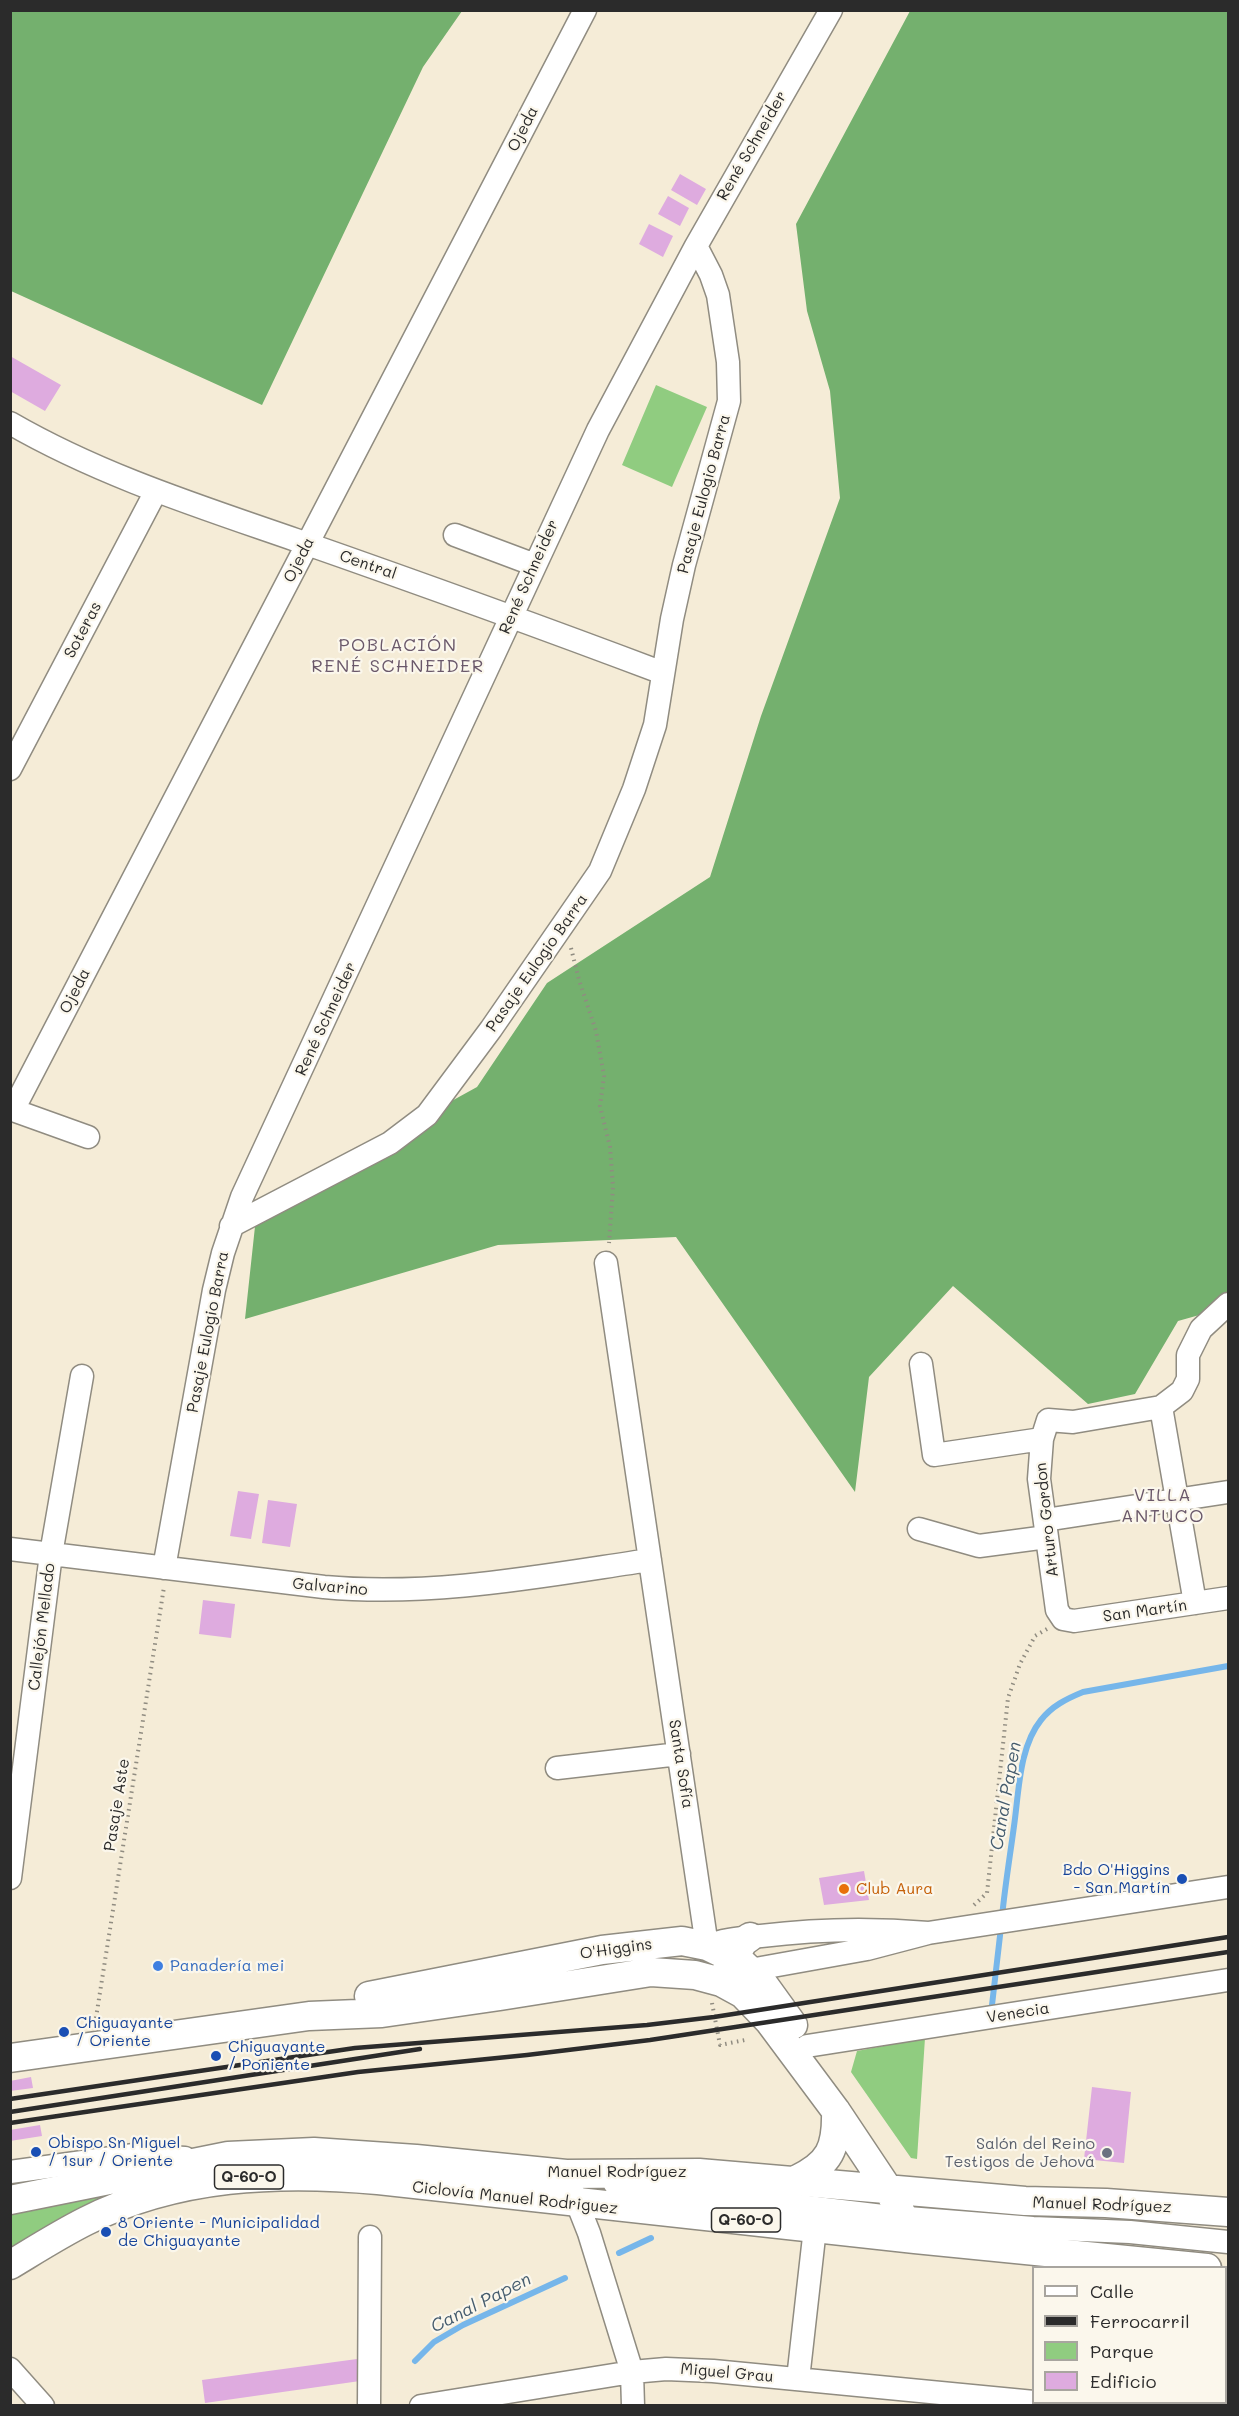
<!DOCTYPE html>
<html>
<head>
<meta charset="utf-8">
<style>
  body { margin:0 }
  #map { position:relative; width:1239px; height:2416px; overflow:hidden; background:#f5ecd7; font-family:Mali,sans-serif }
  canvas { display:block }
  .frame { position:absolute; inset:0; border:12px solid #2b2b2b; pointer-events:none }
  .legend { position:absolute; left:1032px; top:2266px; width:195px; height:138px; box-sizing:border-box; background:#fbf7ec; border:2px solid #a8a59f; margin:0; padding:8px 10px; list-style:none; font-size:18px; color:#2b2b2b }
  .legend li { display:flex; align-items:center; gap:12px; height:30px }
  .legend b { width:30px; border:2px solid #a8a59f }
</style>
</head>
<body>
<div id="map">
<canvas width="1239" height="2416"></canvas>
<div class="frame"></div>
<ul class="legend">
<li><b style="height:8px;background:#fff"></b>Calle</li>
<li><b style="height:8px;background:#2b2b2b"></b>Ferrocarril</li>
<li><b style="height:16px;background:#90cc80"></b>Parque</li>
<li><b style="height:16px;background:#deabdf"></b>Edificio</li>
</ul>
</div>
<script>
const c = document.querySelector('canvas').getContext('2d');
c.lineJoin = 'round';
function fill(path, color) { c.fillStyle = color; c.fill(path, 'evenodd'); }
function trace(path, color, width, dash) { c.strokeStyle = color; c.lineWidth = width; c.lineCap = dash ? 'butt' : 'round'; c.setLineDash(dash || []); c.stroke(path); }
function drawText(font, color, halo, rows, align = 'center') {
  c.font = font + ' Mali,sans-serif'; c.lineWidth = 4.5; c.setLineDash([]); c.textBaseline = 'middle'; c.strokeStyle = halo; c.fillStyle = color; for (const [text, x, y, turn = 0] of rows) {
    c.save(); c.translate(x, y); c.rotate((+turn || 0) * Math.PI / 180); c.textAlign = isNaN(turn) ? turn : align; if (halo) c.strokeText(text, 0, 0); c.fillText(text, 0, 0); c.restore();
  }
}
const green = new Path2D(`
  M656,385L707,407L672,487L622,465Z
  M925,2038L917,2159L911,2158L851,2072L857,2051Z
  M216,2170L11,2254V2214Z`);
const forest = new Path2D(`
  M11,10L462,11L423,67L262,405L11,291Z
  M910,11H1228V1307L1178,1321L1135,1394L1088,1404L953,1286L869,1377L855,1492L676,1237L498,1245L245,1319L257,1208L477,1087L547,983L710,877L761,716L840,498L830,391L807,311L796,224Z`);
const stream = new Path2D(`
  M1002,1917C1005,1886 1010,1856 1014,1826C1019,1792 1019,1747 1041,1720C1052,1706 1066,1699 1083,1692L1228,1666
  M992,2005L1001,1927
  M619,2253L651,2238
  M415,2361L434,2342L463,2325L565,2278`);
const building = new Path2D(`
  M680,174L706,189L697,205L671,190Z
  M668,196L689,208L680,226L658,214Z
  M649,224L673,236L663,257L639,244Z
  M10,356L61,385L45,411L10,391Z
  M238,1491L259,1494L251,1539L230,1536Z
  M268,1500L297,1504L290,1547L262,1543Z
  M203,1600L235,1604L231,1638L199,1634Z
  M864,1871L869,1900L824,1905L819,1878Z
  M31,2077L33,2088L10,2091V2081Z
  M1092,2087L1131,2092L1124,2163L1084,2159Z
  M40,2125L42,2136L10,2141V2130Z
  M357,2359L360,2381L205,2403L202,2380Z`);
const path = new Path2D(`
  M571,948L579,980L596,1031L604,1076L600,1106L610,1147L613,1187L609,1243
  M974,1905L987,1893L1008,1698L1020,1664L1035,1636L1047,1629
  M712,2003L720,2045L745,2040
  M95,2024L164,1587`);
const minor = new Path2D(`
  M10,423C100,475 198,506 296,540C419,583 541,627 663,673
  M455,535L535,565
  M10,769L156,491
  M10,1109L88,1137
  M13,1110L585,10
  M231,1226L390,1143L427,1115L491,1029L600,871L634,789L655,725L672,619L684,565L729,401L728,362L718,295L711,275L696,246
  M606,1263L707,1946C724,1939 743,1938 761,1936C817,1929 872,1928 928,1933
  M1228,1304L1201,1329L1188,1355V1379L1182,1391L1161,1407L1073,1422L1048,1420L1042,1439L1039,1479L1057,1610L1063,1619L1074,1621L1228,1598
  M921,1364L934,1455L1042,1439
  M1161,1407L1195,1603
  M1045,1520L1228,1492
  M919,1529L979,1546L1047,1537
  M10,1549L324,1587C434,1597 541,1576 650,1560
  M164,1568L214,1290L223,1253L242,1197L598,430L696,246L831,10
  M557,1768L679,1754
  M10,1878L51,1554L82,1376
  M750,1970L867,1949L928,1933L1228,1887
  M807,2046L1228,1980
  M10,2172L134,2155L185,2158
  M615,2184L883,2216L1033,2228L1130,2232L1228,2242
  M572,2190L589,2233L632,2372L633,2406
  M10,2369L43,2406
  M798,2379L815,2228
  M1041,2402L1073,2406
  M369,2406L370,2237
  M421,2406L632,2372L666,2369L713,2371L1034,2402`);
const major = new Path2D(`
  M726,1972L743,1942L750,1937
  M369,1996L602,1950L682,1941L707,1946L742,1963L762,1982L793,2025
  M10,2058L309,2016L382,2013L500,1996L651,1972L695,1975L721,1982L743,1994L769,2021L836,2111L888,2189L915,2239
  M796,2180C830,2164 837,2148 836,2111
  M10,2200L228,2156L314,2152L416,2159L566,2174L699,2173L1025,2201L1106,2203L1228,2212
  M10,2265C35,2250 60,2234 86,2221C176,2175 279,2171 378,2180L915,2239L1207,2268`);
const rail = new Path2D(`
  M10,2099L355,2048L647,2025L714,2017L1228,1937
  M10,2112L420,2049
  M10,2123L358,2072L527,2055L650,2040L1228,1952`);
const markers = [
  [1182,1879,6,"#1a4fb4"],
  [844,1889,6,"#e8710a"],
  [158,1966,6,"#3f7fe0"],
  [64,2032,6,"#1a4fb4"],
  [216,2056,6,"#1a4fb4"],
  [36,2152,6,"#1a4fb4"],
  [1107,2153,6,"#6b7280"],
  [106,2232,6,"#1a4fb4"]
];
const shields = [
  [249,2177,69],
  [746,2220,69]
];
const shieldNames = [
  ["Q-60-O",249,2177],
  ["Q-60-O",746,2220]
];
const streetNames = [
  ["Ojeda",523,129,-63],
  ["René Schneider",752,146,-60],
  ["Pasaje Eulogio Barra",704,494,-75],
  ["Ojeda",299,560,-63],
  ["Central",368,565,19],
  ["René Schneider",529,577,-66],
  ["Soteras",83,630,-62],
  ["Pasaje Eulogio Barra",537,963,-55],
  ["Ojeda",75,991,-63],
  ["René Schneider",326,1019,-65],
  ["Pasaje Eulogio Barra",208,1332,-79],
  ["Arturo Gordon",1047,1520,-96],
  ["Galvarino",330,1587,5],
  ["San Martín",1145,1611,-8],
  ["Callejón Mellado",42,1627,-83],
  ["Santa Sofía",681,1764,81],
  ["Pasaje Aste",117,1805,-81],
  ["O'Higgins",616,1949,-8],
  ["Venecia",1018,2013,-9],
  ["Manuel Rodríguez",617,2172],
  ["Ciclovía Manuel Rodriguez",515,2198,6],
  ["Manuel Rodríguez",1102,2205,2],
  ["Miguel Grau",727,2373,5]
];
const transitNames = [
  ["Bdo O'Higgins",1170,1870,"right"],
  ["- San Martín",1170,1888,"right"],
  ["Chiguayante",76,2023],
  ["/ Oriente",76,2041],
  ["Chiguayante",228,2047],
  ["/ Poniente",228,2065],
  ["Obispo Sn Miguel",48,2143],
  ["/ 1sur / Oriente",48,2161],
  ["8 Oriente - Municipalidad",118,2223],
  ["de Chiguayante",118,2241]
];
const foodNames = [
  ["Club Aura",856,1889]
];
const shopNames = [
  ["Panadería mei",170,1966]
];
const worshipNames = [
  ["Salón del Reino",1095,2144],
  ["Testigos de Jehová",1095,2162]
];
const neighbourhoodNames = [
  ["POBLACIÓN",398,645],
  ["RENÉ SCHNEIDER",398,666],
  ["VILLA",1163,1495],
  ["ANTUCO",1163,1516]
];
const waterNames = [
  ["Canal Papen",1006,1796,-80],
  ["Canal Papen",481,2303,-27]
];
fill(green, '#90cc80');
fill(forest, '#74b06e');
trace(stream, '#76b6ea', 6);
fill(building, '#deabdf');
trace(minor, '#908c81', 25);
trace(major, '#908c81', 31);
trace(path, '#908c81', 4, [1.5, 4.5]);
trace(minor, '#fff', 22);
trace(major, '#fff', 28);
trace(rail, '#2b2b2b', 4.5);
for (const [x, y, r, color] of markers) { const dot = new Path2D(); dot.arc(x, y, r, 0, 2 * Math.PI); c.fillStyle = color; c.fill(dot); trace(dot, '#fbf7ec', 2); }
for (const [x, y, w] of shields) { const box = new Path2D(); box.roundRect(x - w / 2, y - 12, w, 24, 4.5); c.fillStyle = '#fbf7ec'; c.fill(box); trace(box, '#2b2b2b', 1.5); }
drawText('bold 15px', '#2b2b2b', null, shieldNames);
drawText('16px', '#2b2b2b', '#fbf7ec', streetNames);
drawText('16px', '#164399', '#fbf7ec', transitNames, 'left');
drawText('16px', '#c56008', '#fbf7ec', foodNames, 'left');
drawText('16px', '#366cbe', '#fbf7ec', shopNames, 'left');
drawText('16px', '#5b616d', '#fbf7ec', worshipNames, 'right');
c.letterSpacing = '1.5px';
drawText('18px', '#6a586a', '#fbf7ec', neighbourhoodNames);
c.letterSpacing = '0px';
drawText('italic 18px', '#455c6e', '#fbf7ec', waterNames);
</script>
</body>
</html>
